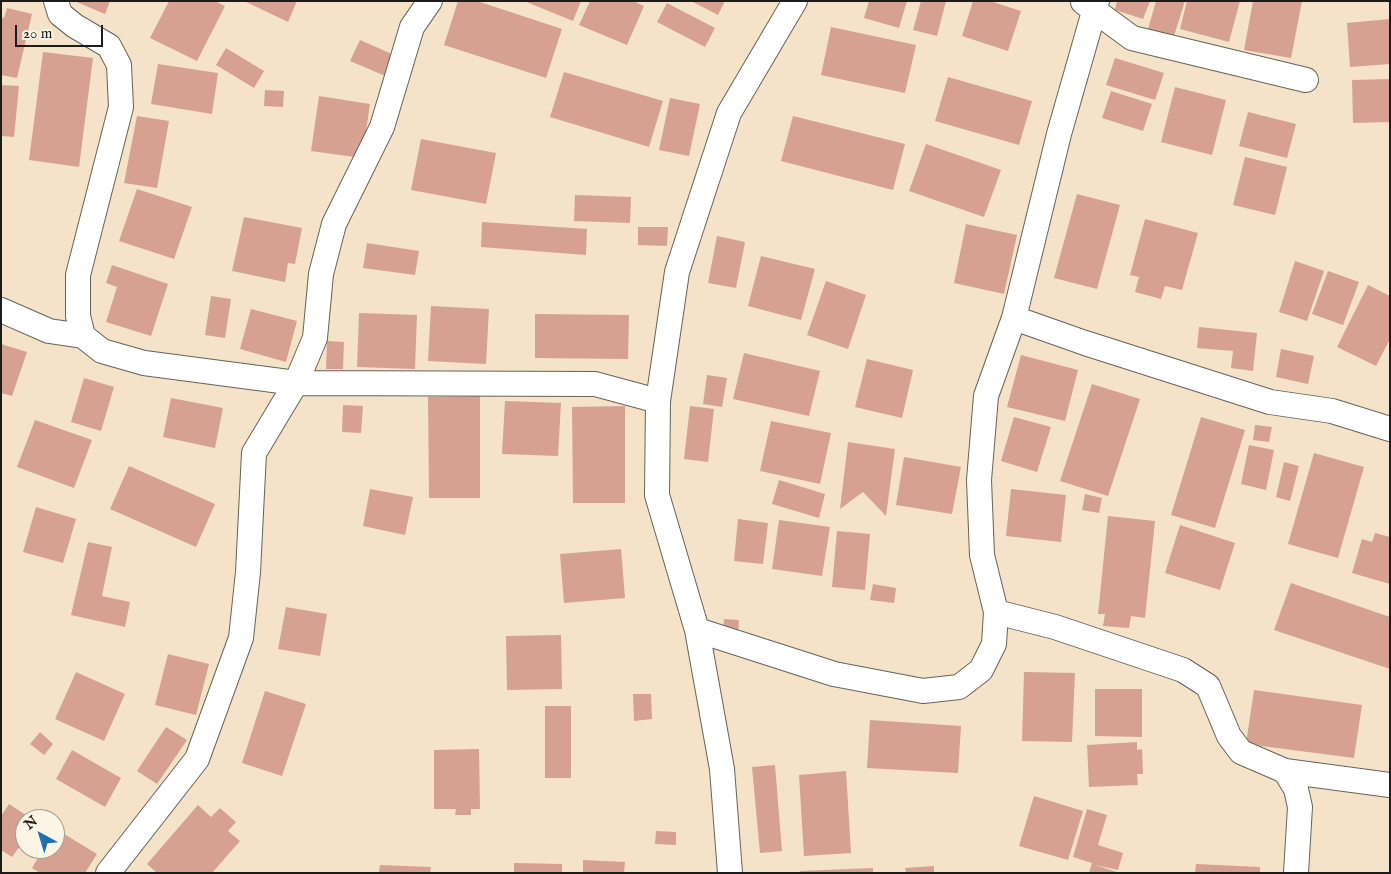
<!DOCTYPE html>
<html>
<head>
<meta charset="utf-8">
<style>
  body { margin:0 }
  #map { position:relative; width:1391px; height:874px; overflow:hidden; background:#f4e3c8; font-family:"IM FELL English",serif }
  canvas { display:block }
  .frame { position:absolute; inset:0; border:2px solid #1c1c1c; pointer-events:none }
  .north { position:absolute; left:15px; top:809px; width:50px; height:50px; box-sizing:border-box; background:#fcf5e5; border:1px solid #a29e95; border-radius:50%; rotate:321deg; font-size:14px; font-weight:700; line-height:20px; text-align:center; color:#1c1c1c }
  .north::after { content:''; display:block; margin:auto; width:18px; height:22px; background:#1f6fb2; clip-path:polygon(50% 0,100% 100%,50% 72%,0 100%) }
  .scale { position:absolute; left:15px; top:25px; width:88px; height:22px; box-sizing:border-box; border:2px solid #1c1c1c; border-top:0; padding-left:6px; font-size:15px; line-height:18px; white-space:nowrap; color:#1c1c1c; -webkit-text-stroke:4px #fcf5e5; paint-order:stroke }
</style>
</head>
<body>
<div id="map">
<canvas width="1391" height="874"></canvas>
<div class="frame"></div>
<div class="north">N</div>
<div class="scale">20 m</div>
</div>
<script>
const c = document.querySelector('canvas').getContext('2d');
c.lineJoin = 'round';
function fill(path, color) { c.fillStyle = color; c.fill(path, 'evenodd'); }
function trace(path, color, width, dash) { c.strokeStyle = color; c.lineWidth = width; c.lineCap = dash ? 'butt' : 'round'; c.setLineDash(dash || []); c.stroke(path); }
const building = new Path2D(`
  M74,1H110L105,14Z
  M169,1H215L225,6L197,61L150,38Z
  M244,1H297L288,22Z
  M458,1H477L562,29L546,78L444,45Z
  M524,1H581L573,21Z
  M590,1H633L644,6L627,45L579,25Z
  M691,1H725L718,15Z
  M869,1H907L899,28L864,18Z
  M921,1H946L937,36L913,30Z
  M973,1H990L1021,11L1008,51L962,36Z
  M1117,1H1150L1143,19L1115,10Z
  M1156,1H1185L1174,36L1148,29Z
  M1187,1H1240L1229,42L1180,29Z
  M1253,1H1302L1291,58L1244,50Z
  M667,3L715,28L705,47L657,22Z
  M7,8L32,14L17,78L1,75V17L4,18Z
  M1390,19V64L1350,67L1347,23Z
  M831,27L916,45L905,93L821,75Z
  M360,40L399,57L390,78L350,61Z
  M226,48L264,71L254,88L216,65Z
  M43,52L93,58L79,167L29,160Z
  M1115,58L1164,73L1155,100L1106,85Z
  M158,64L218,73L212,114L151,104Z
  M564,72L663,101L649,147L550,117Z
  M948,77L1032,101L1019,145L935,121Z
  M1390,79V122L1353,123L1352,80Z
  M1,85L19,86L14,137L1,136Z
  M1175,87L1226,100L1212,155L1161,142Z
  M265,90L284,91L283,107L264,106Z
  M1111,91L1152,104L1143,131L1102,118Z
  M319,96L370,104L362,158L311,151Z
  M670,98L700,104L689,156L659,150Z
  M1248,112L1296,124L1287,158L1239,146Z
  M137,116L169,121L157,188L124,183Z
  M793,116L905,144L893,190L781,161Z
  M421,139L496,153L486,204L411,190Z
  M926,144L1001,170L984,217L909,191Z
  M1245,157L1287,167L1275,215L1233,205Z
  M137,189L192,207L174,259L119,241Z
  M1077,194L1120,205L1097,289L1054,278Z
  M575,195L631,197L630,223L574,221Z
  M244,217L302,228L295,264L288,263L285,282L232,271Z
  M1145,219L1198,233L1182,290L1165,286L1161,299L1135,292L1139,277L1130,275Z
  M482,222L587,229L586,255L481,247Z
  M966,224L1017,235L1004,294L954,283Z
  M638,227H668L667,246L638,245Z
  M717,236L745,242L736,288L708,283Z
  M367,243L419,251L415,275L363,268Z
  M761,256L815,269L801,320L748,306Z
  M1295,261L1324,271L1307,321L1279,312Z
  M112,265L168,284L151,336L106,322L117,287L106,283Z
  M1328,271L1359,282L1343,325L1312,314Z
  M826,281L866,295L848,349L807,335Z
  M1368,285L1390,296V339L1376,366L1337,347Z
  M211,296L231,299L225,338L205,335Z
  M431,306L489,309L486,364L428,361Z
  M251,309L297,321L286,362L240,349Z
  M359,313L417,315L415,369L357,367Z
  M535,314L629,315L628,359L535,358Z
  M1199,327L1257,333L1253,371L1231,368L1233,351L1197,348Z
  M327,341L344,342L343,369H326Z
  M1,344L27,352L12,396L1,393Z
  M1281,349L1314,356L1308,384L1276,377Z
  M744,353L820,371L809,416L733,399Z
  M1021,355L1078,370L1065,421L1007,407Z
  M867,359L913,370L902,418L855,407Z
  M707,375L727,378L722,407L703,404Z
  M84,378L114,387L101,431L71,422Z
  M1092,384L1140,399L1108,496L1060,481Z
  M480,396V498H429L428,397Z
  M171,398L223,408L215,448L163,437Z
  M505,401L561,403L558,456L502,454Z
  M343,405L363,406L361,433L342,432Z
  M625,406V503H573L572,407Z
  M690,406L714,409L708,462L684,459Z
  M1014,417L1051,427L1037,472L1001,461Z
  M1201,417L1245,430L1215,528L1171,515Z
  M35,420L92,440L74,488L17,467Z
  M771,421L831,433L820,484L760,471Z
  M1255,425L1272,427L1269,442L1253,440Z
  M848,442L895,449L886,516L863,492L840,509Z
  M1249,445L1274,450L1266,490L1241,484Z
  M1314,453L1364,467L1338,558L1288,544Z
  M904,457L961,467L952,514L896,505Z
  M1284,462L1299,466L1290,501L1276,497Z
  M129,466L215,504L196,547L110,509Z
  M779,480L825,494L819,518L772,504Z
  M370,489L413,497L405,535L363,526Z
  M1011,489L1066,495L1061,542L1006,536Z
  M1085,494L1102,498L1099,513L1082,510Z
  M36,507L76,519L63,563L23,552Z
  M1108,516L1155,521L1145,618L1131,616L1129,628L1103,626L1105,614H1098Z
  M738,519L768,523L763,564L734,561Z
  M779,520L830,527L822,576L772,569Z
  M1180,525L1235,543L1220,590L1165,573Z
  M837,531L870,534L865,590L832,587Z
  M1375,533L1390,537V584L1352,573L1362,539L1372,542Z
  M88,542L112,547L102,596L130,602L125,627L71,615Z
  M621,549L625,598L564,603L560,554Z
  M1291,583L1390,617V669L1274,630Z
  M873,584L896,588L894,603L870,600Z
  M286,607L327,614L320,656L278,649Z
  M724,619L739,620L738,634L723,633Z
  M561,635L562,689L507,690L506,636Z
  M168,654L209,664L196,715L155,705Z
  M76,672L125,694L104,741L55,719Z
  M1024,672L1075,673L1072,742L1022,741Z
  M1095,689H1142V737L1095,736Z
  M1254,690L1362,705L1354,758L1246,744Z
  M265,691L306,704L282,776L242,763Z
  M633,694H651L652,719L634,721Z
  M545,706H571V778H545Z
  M870,720L961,726L958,773L867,768Z
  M166,727L187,740L157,784L137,771Z
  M40,732L53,744L44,755L30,744Z
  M1137,742V750L1142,749L1143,774H1137L1138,785L1089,787L1087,745Z
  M479,749L480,809H471V815H455L456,809H434V750Z
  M72,750L121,778L105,807L56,779Z
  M775,765L782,851L760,853L752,767Z
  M846,771L851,853L804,856L799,775Z
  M1034,796L1083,811L1068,860L1019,846Z
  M9,804L32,819H25V839L12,857L1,850V816Z
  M198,805L211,817L220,808L236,822L228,831L240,841L212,873H157L147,864Z
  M1087,809L1107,815L1098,845L1123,853L1118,870L1095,865L1120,873H1089L1092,863L1073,857Z
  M56,829L97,854L85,873H40L32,868L43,849H55Z
  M656,831L676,832V845L655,844Z
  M583,860L625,862L624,873H583Z
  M514,863L562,864V873H514Z
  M1196,864L1260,867V873H1195Z
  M380,865L431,867L430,873H379Z
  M934,866V873H906L905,868Z
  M873,868V873H800V871Z`);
const street = new Path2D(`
  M56,1L60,14L75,26L109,46L119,65L121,107L78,275V316L83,336
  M1083,2L1132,38L1306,80
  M1,310L49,331L83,336L102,351L144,363L296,383L595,384L658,401
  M1014,318L1085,343L1270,402L1332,411L1390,429
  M996,612L1055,627L1183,670L1208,686L1229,736L1241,752L1285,771L1390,785
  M697,630L834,674L923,691L959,687L981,670L994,644L996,612L982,555L979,480L986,396L1014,318L1059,134L1097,1
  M1285,771L1296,789L1300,807L1296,873
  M108,873L197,759L241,638L248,572L254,453L296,383L315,338L321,274L334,224L382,127L412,27L430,1
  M730,873L722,769L697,630L657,495L658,401L677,272L729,113L795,1`);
fill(building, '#d6a191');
trace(street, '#686258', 26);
trace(street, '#fff', 24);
</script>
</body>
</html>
